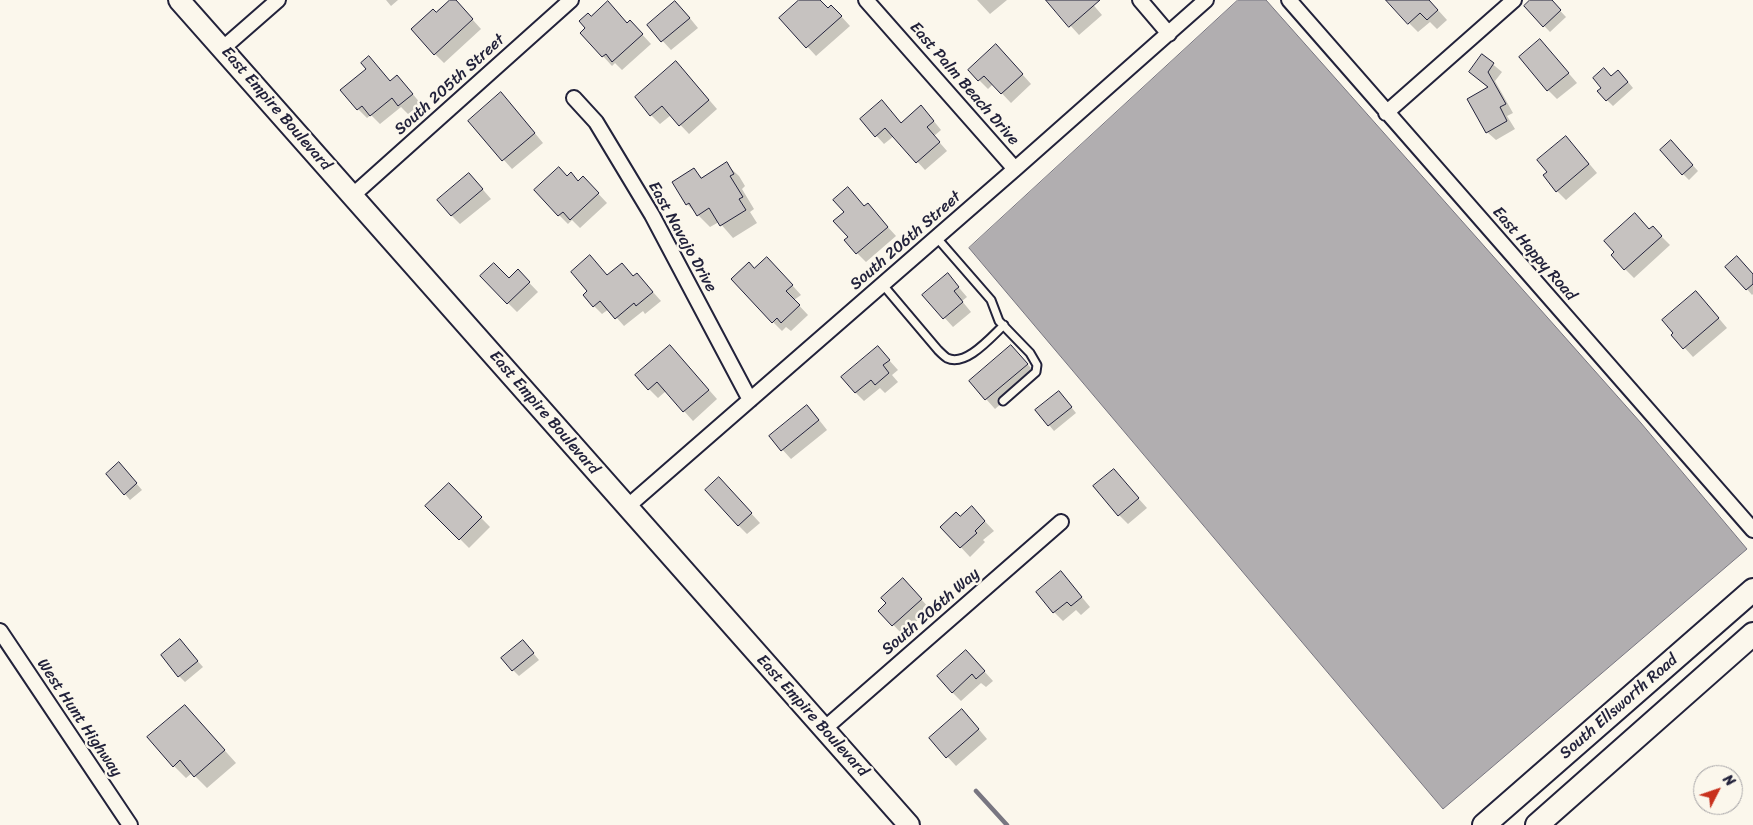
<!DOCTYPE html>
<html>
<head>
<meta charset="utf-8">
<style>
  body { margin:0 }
  #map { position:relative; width:1753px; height:825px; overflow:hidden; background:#fbf7ec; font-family:Sriracha,sans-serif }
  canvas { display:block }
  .north { position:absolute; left:1693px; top:765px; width:50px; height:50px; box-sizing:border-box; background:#fbf7ec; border:1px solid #a4a2a5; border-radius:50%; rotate:49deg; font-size:14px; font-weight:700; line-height:20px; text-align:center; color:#22223b }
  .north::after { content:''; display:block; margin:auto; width:18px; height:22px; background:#c8321e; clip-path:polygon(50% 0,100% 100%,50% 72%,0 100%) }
</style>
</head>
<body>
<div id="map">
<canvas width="1753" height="825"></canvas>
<div class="north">N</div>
</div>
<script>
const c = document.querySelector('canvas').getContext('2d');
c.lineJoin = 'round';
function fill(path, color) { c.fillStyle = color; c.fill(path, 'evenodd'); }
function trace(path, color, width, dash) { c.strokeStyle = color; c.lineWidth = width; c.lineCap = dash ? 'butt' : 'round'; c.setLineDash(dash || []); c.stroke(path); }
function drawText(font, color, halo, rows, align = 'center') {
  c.font = font + ' Sriracha,sans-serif'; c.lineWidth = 5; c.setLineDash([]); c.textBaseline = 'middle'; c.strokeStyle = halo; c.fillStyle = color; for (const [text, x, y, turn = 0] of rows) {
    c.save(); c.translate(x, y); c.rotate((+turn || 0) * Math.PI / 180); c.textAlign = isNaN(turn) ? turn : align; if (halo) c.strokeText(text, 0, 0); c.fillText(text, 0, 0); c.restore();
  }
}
const water = new Path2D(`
  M1238,0H1266L1641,423L1747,549L1443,809L969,248Z`);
const shadow = new Path2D(`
  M386,0H398L391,6Z
  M452,0H455L481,29L444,63L435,54L436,14Z
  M801,0H814L828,9L840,15L850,26L816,56L781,18Z
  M977,0H1007L990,14Z
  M1051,0H1089L1102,15L1079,35L1049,2Z
  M1397,0H1429L1447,20L1437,29L1430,22L1418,32L1409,23Z
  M1532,0H1550L1566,17L1550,32L1525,6Z
  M684,11L698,28L671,50L648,25Z
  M617,12L628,24L639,31L651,44L622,70L615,63L612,66L582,33Z
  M1540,40L1577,83L1557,99L1548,90Z
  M1005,55L1031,84L1011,103L993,84L988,89L969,70Z
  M1483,56L1502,72L1495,81L1513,113L1507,116L1515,129L1496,140L1487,132L1488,88L1471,72Z
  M685,72L717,109L689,134L671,115L660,124L651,115Z
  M1612,77H1624L1633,88L1613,106L1607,100Z
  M391,82L406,86L421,104L408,114L401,107L380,124L371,115L367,118L358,109Z
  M510,103L543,143L512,169L469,121Z
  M929,115L941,130L934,136L947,151L925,170L894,136L884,144L861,119L902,124Z
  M1575,147L1597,173L1566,200L1557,191L1549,172Z
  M1677,148L1698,171L1689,180L1683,174Z
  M726,164L739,176L745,186L742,189L754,209L750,212L757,223L733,238L719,222L710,227L687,204L694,170L703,179Z
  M567,177L592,187L607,203L580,228L572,220L568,224L559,215Z
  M478,184L491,199L460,224L451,215Z
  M868,205L896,236L866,262L857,253L865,207Z
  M1653,228L1670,245L1634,278L1625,269Z
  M776,267L801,295L794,300L808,315L791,331L786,327L782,331L773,322L755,270Z
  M518,271L538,292L517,312L508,303L509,279Z
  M637,274L661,301L645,314L643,311L624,326L609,309L602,314L594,306L608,276L634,278Z
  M948,275L967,297L962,301L971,312L953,327L924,295Z
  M1753,275V294L1752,295L1747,289Z
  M1705,302L1727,328L1693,357L1673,335Z
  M878,348L898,370L892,375L898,382L885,393L880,388L864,401L855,392Z
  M1020,355L1036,374L995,409L970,381Z
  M679,356L717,399L693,421L666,391L658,398L649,389Z
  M1064,398L1076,413L1054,431L1049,425Z
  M816,416L827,430L791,459L771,437Z
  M125,470L142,490L130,500L125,494Z
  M1122,480L1147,508L1128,524L1119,515Z
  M449,485L490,527L469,548L427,506Z
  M728,488L760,523L747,534L738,525Z
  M980,516L994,531L983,540L985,542L970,557L942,527L960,518Z
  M1061,572L1090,607L1081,615L1076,610L1063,621L1054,612Z
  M912,589L930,609L902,634L880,611Z
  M180,641L203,667L185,682L179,676Z
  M529,648L539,660L519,676L513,670Z
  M975,661L993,681L986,687L981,683L961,701L952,692Z
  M185,706L236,763L207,788L192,773L186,778L174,766Z
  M971,720L987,739L956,766L931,739Z`);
const stream = new Path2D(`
  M976,791L1007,825`);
const building = new Path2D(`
  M450,0H456L473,19L434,55L411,29L433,9L436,12Z
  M799,0H820L828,8L831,5L842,16L806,48L779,18Z
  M1046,0H1100L1069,27Z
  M1386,0H1429L1438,10L1427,20L1420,13L1408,24Z
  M1530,0H1552L1561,10L1543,27L1524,6Z
  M608,1L627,23L630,20L643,34L612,62L606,54L602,57L580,33L585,28L579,21L588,13L591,16Z
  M675,1L690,18L661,42L647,25Z
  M1540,39L1569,73L1547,91L1519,57Z
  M996,44L1023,74L1001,94L984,76L978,81L968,70Z
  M1482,54L1494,63L1488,72L1506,104L1500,107L1507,121L1486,133L1467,99L1488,87L1469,72Z
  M369,56L390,81L397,75L413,94L398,106L392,98L370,116L362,106L357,110L340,90L366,69L361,63Z
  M676,61L709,100L679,126L662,106L650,116L635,97Z
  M1604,68L1611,76L1618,70L1628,82L1606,101L1597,91L1601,88L1593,78Z
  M501,92L535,133L502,161L468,121Z
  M882,100L901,123L921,105L934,121L927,127L940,142L916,163L885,128L875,137L860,119Z
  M1566,136L1589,164L1556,192L1543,175L1547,172L1537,160Z
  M1671,140L1693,165L1682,175L1660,150Z
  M727,162L734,174L730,176L743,197L739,199L746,210L720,226L709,208L697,216L689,203L686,205L672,182L694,168L701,178Z
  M559,167L567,176L571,172L578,181L583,176L599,193L570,220L563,212L558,216L534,190Z
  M469,173L483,189L451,216L437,200Z
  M848,187L864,206L868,203L888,227L856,254L844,240L848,237L833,221L844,212L833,200Z
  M1635,213L1649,229L1653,226L1662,236L1624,270L1611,255L1614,252L1604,241Z
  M590,255L607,275L622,263L633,276L637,273L653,292L636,306L634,303L615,319L600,301L593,307L583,295L587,291L571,272Z
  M1737,256L1753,274V284L1746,290L1725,267Z
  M767,257L793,285L786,291L800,305L781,323L777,318L772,323L731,279L749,262L754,268Z
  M494,263L509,278L518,269L530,282L507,304L480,276Z
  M948,273L959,287L954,291L963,302L943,319L922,295Z
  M1696,291L1719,318L1683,349L1671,335L1673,333L1662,320Z
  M670,345L709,390L683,412L657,382L648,390L635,375Z
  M1011,345L1028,364L985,400L969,381Z
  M878,346L890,360L883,365L889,373L875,385L871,380L855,393L841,377Z
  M1059,391L1072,407L1048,426L1035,410Z
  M807,405L819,420L781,451L769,436Z
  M119,462L137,483L124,495L106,474Z
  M1114,469L1139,498L1118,516L1093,486Z
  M719,477L752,513L738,526L705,490Z
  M449,483L482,517L459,540L425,506Z
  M972,506L985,521L975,531L977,533L960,548L940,527L956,512L960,516Z
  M1061,571L1082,597L1071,606L1067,602L1053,613L1036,592Z
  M903,578L922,599L892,626L878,611L886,603L881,598Z
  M180,639L198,661L178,677L161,655Z
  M523,640L534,653L512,671L501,658Z
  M966,650L985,671L976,679L972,674L952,693L937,676Z
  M185,705L225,750L194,777L180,760L173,767L147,737Z
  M962,709L979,729L946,758L929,738Z`);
const lane = new Path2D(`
  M937,238L991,300L999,321L1030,353L1037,365L1036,372L1003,401
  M883,285L938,350C940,352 944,356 947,358C966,367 991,337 1004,325`);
const street = new Path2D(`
  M866,0L1015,169
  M1140,0L1169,34
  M1289,0L1753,530
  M222,49L278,0
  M574,98L596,122L652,215L750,400
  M1386,113L1514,0
  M352,196L571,0
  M627,507L1015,169L1206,0
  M0,631L130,825
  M824,729L1061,522`);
const secondary = new Path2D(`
  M179,0L909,825`);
const primary = new Path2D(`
  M1484,825L1753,590
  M1537,825L1753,634`);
const streetNames = [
  ["East Palm Beach Drive",964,84,49],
  ["South 205th Street",450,85,-42],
  ["East Empire Boulevard",276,109,49],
  ["East Navajo Drive",682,237,61],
  ["South 206th Street",906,241,-41],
  ["East Happy Road",1534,254,49],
  ["East Empire Boulevard",544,413,49],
  ["South 206th Way",931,612,-41],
  ["South Ellsworth Road",1619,707,-41],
  ["East Empire Boulevard",812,716,48],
  ["West Hunt Highway",79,718,56]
];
fill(water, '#b1aeb0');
trace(water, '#787681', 1);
fill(shadow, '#0003');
trace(stream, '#787681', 4.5);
fill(building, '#c6c2c0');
trace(building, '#22223b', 1);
trace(lane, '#22223b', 11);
trace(street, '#22223b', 18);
trace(secondary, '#22223b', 24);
trace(primary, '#22223b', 26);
trace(lane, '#fbf7ec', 7);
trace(street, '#fbf7ec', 14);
trace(secondary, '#fbf7ec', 20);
trace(primary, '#fbf7ec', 22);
drawText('16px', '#22223b', '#fbf7ec', streetNames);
</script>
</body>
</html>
